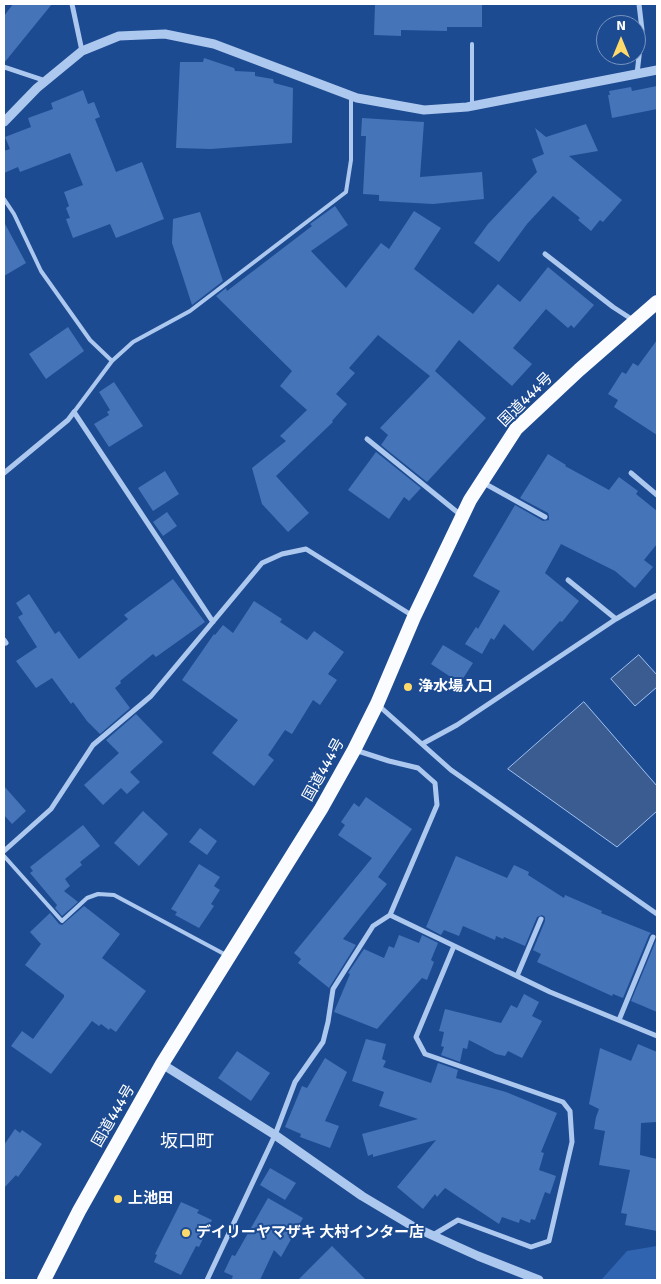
<!DOCTYPE html>
<html>
<head>
<meta charset="utf-8">
<style>
  body { margin:0 }
  #map { position:relative; width:661px; height:1284px; overflow:hidden; background:#1d4b92; font-family:Signika,sans-serif }
  canvas { display:block }
  .frame { position:absolute; inset:0; border:5px solid #fff; pointer-events:none }
  .north { position:absolute; left:596px; top:15px; width:50px; height:50px; box-sizing:border-box; background:#1d4b92; border:1px solid #7793be; border-radius:50%; rotate:0deg; font-size:14px; font-weight:700; line-height:20px; text-align:center; color:#fff }
  .north::after { content:''; display:block; margin:auto; width:18px; height:22px; background:#feda6b; clip-path:polygon(50% 0,100% 100%,50% 72%,0 100%) }
</style>
</head>
<body>
<div id="map">
<canvas width="661" height="1284"></canvas>
<div class="frame"></div>
<div class="north">N</div>
</div>
<script>
const c = document.querySelector('canvas').getContext('2d');
c.lineJoin = 'round';
function fill(path, color) { c.fillStyle = color; c.fill(path, 'evenodd'); }
function trace(path, color, width, dash) { c.strokeStyle = color; c.lineWidth = width; c.lineCap = dash ? 'butt' : 'round'; c.setLineDash(dash || []); c.stroke(path); }
function drawText(font, color, halo, rows, align = 'center') {
  c.font = font + ' Signika,"Noto Sans JP",sans-serif'; c.lineWidth = 4; c.setLineDash([]); c.textBaseline = 'middle'; c.strokeStyle = halo; c.fillStyle = color; for (const [text, x, y, turn = 0] of rows) {
    c.save(); c.translate(x, y); c.rotate((+turn || 0) * Math.PI / 180); c.textAlign = isNaN(turn) ? turn : align; if (halo) c.strokeText(text, 0, 0); c.fillText(text, 0, 0); c.restore();
  }
}
const green = new Path2D(`
  M657,1246V1280L602,1279L627,1251Z`);
const water = new Path2D(`
  M639,655L657,675V687L635,706L611,679Z
  M584,702L657,786V811L617,847L508,769Z`);
const building = new Path2D(`
  M13,4H52L4,63V16Z
  M375,4H482V27H447V31L401,30V36L374,35Z
  M204,58L234,68L235,71L255,72V76L273,79L274,83L293,88L292,143L211,149L176,148L180,62H203Z
  M657,86V109L612,118L608,95H610L609,91L631,87L632,91Z
  M83,90L88,104L94,102L100,117L95,119L116,172L142,162L164,219L116,238L110,224L73,238L66,219L70,218L66,208L69,206L64,192L83,185L70,153L20,172L18,167L4,173V151L10,149L5,137L31,127L28,118L53,109L51,103Z
  M362,118L424,122L420,177L482,172L484,199L433,204L379,201V195L363,194L366,136H361Z
  M586,124L598,151L569,156L622,200L603,222L600,220L591,231L578,220L580,218L553,196L527,224L499,262L474,243L488,224L537,172L532,159L544,154L535,128L546,137Z
  M335,206L348,225L311,251L346,288L381,243L389,249L414,211L441,228L414,269L473,314L498,284L520,302L548,267L594,305L574,328L571,325L568,328L546,309L513,348L532,364L512,386L459,340L435,371L486,418L427,482L381,445L388,435L380,428L430,376L378,335L349,368L355,373L336,394L347,404L332,421L333,422L276,476L309,513L288,532L262,504L252,468L286,441L280,436L307,410L280,386L292,371L216,296L226,288L227,291L312,226L310,224Z
  M200,212L223,281L192,305L172,243L173,219Z
  M4,222L26,263L4,276Z
  M68,327L84,351L46,379L29,354Z
  M657,340V435L614,407L618,400L608,394L622,372L626,374L633,363L638,366Z
  M114,382L143,426L109,447L94,424L109,415L107,412L110,410L99,392Z
  M376,452L421,488L409,501L404,497L389,519L348,490Z
  M548,454L566,465L565,466L609,490L619,477L638,491L636,494L657,511V544L644,560L653,567L635,588L615,571L561,544L545,573L579,601L562,622L560,621L533,651L504,624L494,640L491,638L482,654L465,644L476,627L478,629L500,591L473,576L515,505L543,521L549,520V516L548,513L520,498Z
  M165,471L179,494L153,511L138,488Z
  M167,512L177,526L163,536L153,522Z
  M173,579L205,622L156,657L153,654L120,681L121,683L115,688L130,708L100,734L87,721L73,702L71,704L52,678L36,688L16,661L37,647L18,617L23,614L16,603L29,594L55,634L59,631L79,659L128,619L124,615Z
  M254,601L282,619L280,622L307,640L314,631L344,652L328,674L337,680L320,705L313,700L292,734L285,730L268,755L274,760L254,786L212,753L238,720L182,680L214,634L215,635L223,625L233,633Z
  M443,645L473,663L460,683L431,664Z
  M136,714L163,742L130,772L140,782L127,794L121,788L103,805L84,785L119,753L106,740Z
  M4,786L26,811L12,824L4,815Z
  M366,797L412,829L378,877L387,884L343,939L356,945L329,988L298,963L301,959L294,953L372,858L338,835L345,825L341,822L354,803L359,807Z
  M143,811L168,834L139,866L114,843Z
  M83,825L100,846L80,862L82,865L65,879L70,886L64,891L78,902L62,916L55,908L57,905L30,873L33,871L30,867Z
  M200,828L217,841L207,855L189,842Z
  M456,856L507,878L514,865L529,872L528,875L564,898L565,895L602,911L601,913L651,933L649,935L623,998L613,994L612,996L537,962L541,954L533,950L545,921V917L542,915L537,917L525,946L504,937L503,939L496,936L495,940L463,926L459,936L444,930L441,935L426,927Z
  M199,864L220,877L214,886L220,890L211,904L214,906L199,928L175,915L177,912L171,909Z
  M84,906L120,934L102,958L146,991L116,1032L110,1028L109,1030L101,1024L99,1026L92,1021L51,1074L11,1046L22,1031L33,1039L64,997V995L25,965L41,944L30,932L50,913L59,924L62,925Z
  M399,935L419,943L422,935L438,943L431,960L434,962L427,980L422,978L377,1029L334,1012L350,974L348,973L364,949L384,958L389,946L394,948Z
  M657,938V1012L631,1001Z
  M524,994L539,1002L532,1016L542,1021L522,1058L508,1051L505,1056L496,1054L469,1040L467,1049L463,1048L460,1062L441,1055L444,1047L441,1046L444,1032L439,1031L445,1009L501,1023L511,1005L517,1008Z
  M366,1039L386,1044L382,1059L386,1061L383,1067L431,1083L438,1063L458,1070L456,1078L506,1092L557,1113L541,1152L544,1153L539,1170L556,1176L550,1194L545,1192L535,1220L531,1219L530,1223L520,1219L519,1223L502,1217L499,1224L445,1188L437,1197L435,1194L423,1209L397,1187L436,1140L373,1157V1154L368,1156L362,1134L418,1119L379,1106L384,1092L352,1081Z
  M638,1044L657,1052V1122L641,1123L640,1155L657,1159V1231L625,1225L627,1214L621,1213L630,1170L599,1165L605,1131L594,1129L596,1117L599,1109L589,1104L600,1048L631,1061Z
  M237,1051L270,1073L251,1101L218,1078Z
  M325,1058L347,1072L325,1121L339,1126L330,1148L300,1137L301,1134L285,1127L302,1086L307,1088Z
  M15,1129L20,1133L22,1130L42,1144L18,1177L16,1175L4,1188V1145Z
  M270,1168L296,1183L285,1200L260,1185Z
  M268,1198L303,1218L281,1257L274,1250L260,1280H231L233,1276L224,1272L232,1255L235,1256Z
  M181,1202L199,1210L197,1213L212,1220L199,1247L196,1246L181,1275L154,1262L157,1255L155,1254Z
  M332,1246L366,1280H298Z`);
const service = new Path2D(`
  M472,44V106
  M4,199L14,214L41,271L90,340L112,361L74,412
  M112,361L133,342L190,311L346,192L351,160V97
  M4,856L62,921L87,898L98,894L114,895L226,955`);
const minor = new Path2D(`
  M72,4L82,51
  M4,67L46,81
  M637,74L642,30L639,4
  M545,254L613,307L633,320
  M367,439L462,516
  M4,473L68,420L74,412L213,622
  M631,473L657,495
  M482,482L545,517
  M568,580L616,619L657,595
  M4,640L6,643
  M378,705L451,770L657,914
  M422,744L457,725L616,619
  M4,851L51,809L93,745L151,696L262,563L282,554L306,549L413,616
  M390,915L550,992L657,1036
  M517,976L541,919
  M619,1020L653,937
  M433,1235L458,1220L531,1247L549,1241L572,1142L570,1111L563,1102L425,1054L416,1037L454,946
  M207,1280L275,1135L295,1082L323,1042L328,1022L333,989L373,926L390,915L437,805L435,783L418,768L389,761L355,750`);
const tertiary = new Path2D(`
  M4,122L37,88L82,51L119,36L165,34L214,44L357,98L424,110L467,107L657,70
  M162,1064L275,1135L362,1196L414,1227L478,1256L539,1280`);
const trunk = new Path2D(`
  M44,1280L79,1211L162,1064L321,809L354,750L377,704L414,617L470,500L516,429L579,370L657,302`);
const markers = [
  [408,687,5,"#feda6b"],
  [118,1199,5,"#feda6b"],
  [186,1233,5,"#feda6b"]
];
const streetNames = [
  ["国道444号",526,400,-45],
  ["国道444号",324,770,-61],
  ["国道444号",114,1116,-60]
];
const poiNames = [
  ["浄水場入口",418,687],
  ["上池田",128,1199],
  ["デイリーヤマザキ 大村インター店",196,1233]
];
const quarterNames = [
  ["坂口町",187,1142]
];
fill(green, '#3064b0');
fill(water, '#3b5c90');
trace(water, '#a0c2f0', 1);
fill(building, '#4574b9');
trace(service, '#adc8ee', 4);
trace(minor, '#adc8ee', 5);
trace(tertiary, '#adc8ee', 9);
trace(trunk, '#fafcff', 14);
for (const [x, y, r, color] of markers) { const dot = new Path2D(); dot.arc(x, y, r, 0, 2 * Math.PI); c.fillStyle = color; c.fill(dot); trace(dot, '#1d4b92', 2); }
drawText('15px', '#fff', '#1d4b92', streetNames);
drawText('bold 15px', '#fff', '#1d4b92', poiNames, 'left');
drawText('18px', '#fff', '#1d4b92', quarterNames);
</script>
</body>
</html>
